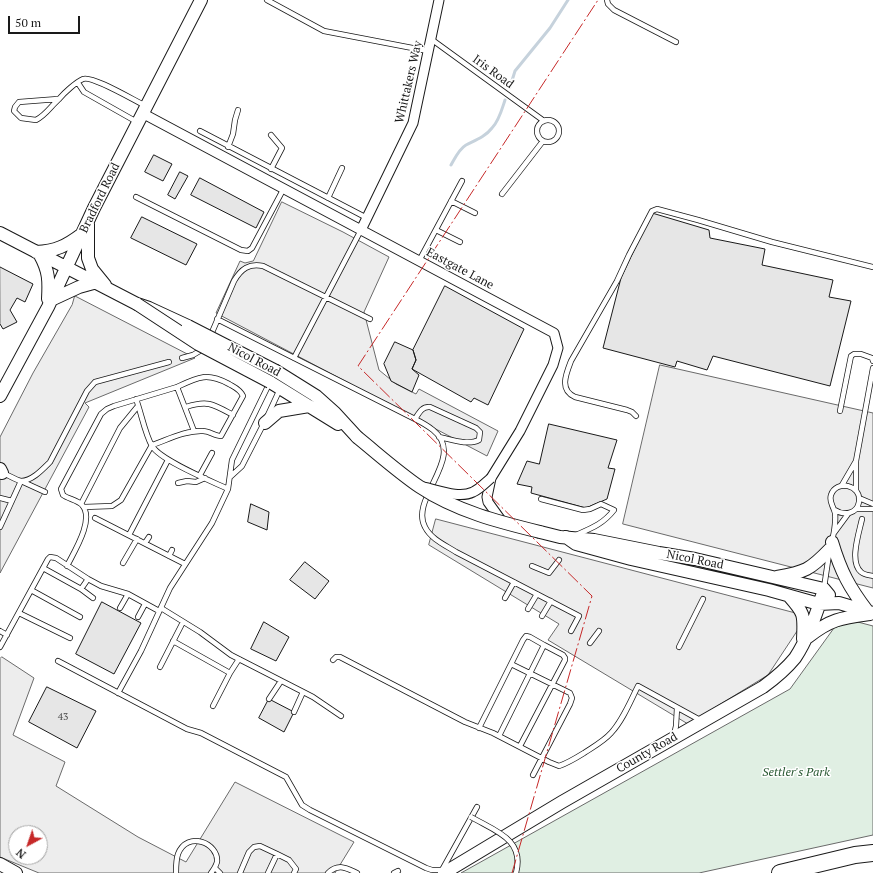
<!DOCTYPE html>
<html>
<head>
<meta charset="utf-8">
<style>
  body { margin:0 }
  #map { position:relative; width:873px; height:873px; overflow:hidden; background:#fff; font-family:"PT Serif",serif }
  canvas { display:block }
  .north { position:absolute; left:8px; top:825px; width:40px; height:40px; box-sizing:border-box; background:#fff; border:1px solid #a3a3a3; border-radius:50%; rotate:220deg; font-size:11px; font-weight:700; line-height:16px; text-align:center; color:#1a1a1a }
  .north::after { content:''; display:block; margin:auto; width:14px; height:18px; background:#c62828; clip-path:polygon(50% 0,100% 100%,50% 72%,0 100%) }
  .scale { position:absolute; left:8px; top:16px; width:72px; height:18px; box-sizing:border-box; border:2px solid #1a1a1a; border-top:0; padding-left:5px; font-size:12px; line-height:14px; white-space:nowrap; color:#1a1a1a; -webkit-text-stroke:3px #fff; paint-order:stroke }
</style>
</head>
<body>
<div id="map">
<canvas width="873" height="873"></canvas>
<div class="north">N</div>
<div class="scale">50 m</div>
</div>
<script>
const c = document.querySelector('canvas').getContext('2d');
c.lineJoin = 'round';
function fill(path, color) { c.fillStyle = color; c.fill(path, 'evenodd'); }
function trace(path, color, width, dash) { c.strokeStyle = color; c.lineWidth = width; c.lineCap = dash ? 'butt' : 'round'; c.setLineDash(dash || []); c.stroke(path); }
function drawText(font, color, halo, rows, align = 'center') {
  c.font = font + ' "PT Serif",serif'; c.lineWidth = 3; c.setLineDash([]); c.textBaseline = 'middle'; c.strokeStyle = halo; c.fillStyle = color; for (const [text, x, y, turn = 0] of rows) {
    c.save(); c.translate(x, y); c.rotate((+turn || 0) * Math.PI / 180); c.textAlign = isNaN(turn) ? turn : align; if (halo) c.strokeText(text, 0, 0); c.fillText(text, 0, 0); c.restore();
  }
}
const green = new Path2D(`
  M854,621L873,626V835L699,873H461L790,689L834,628Z`);
const parking = new Path2D(`
  M282,202L343,232L389,257L364,312L379,370L396,384L416,394L419,389L498,431L487,456L216,313L240,261L245,263L253,261Z
  M75,296L195,358L85,403L89,407L0,573V437L33,373L72,305Z
  M660,365L873,413V588L623,524Z
  M436,519L807,616L768,675L688,724L548,640L559,624L429,545Z
  M2,657L34,678L13,735L65,762L56,786L138,837L186,862L235,782L354,842L335,873H39L0,857V659ZM16,833H40V857H16Z`);
const stream = new Path2D(`
  M510,87L515,71L550,28L568,0
  M451,165C455,158 459,149 466,145C476,140 485,137 492,128C499,121 502,109 505,100`);
const building = new Path2D(`
  M154,155L172,164L163,181L145,172Z
  M180,172L188,176L175,199L168,195Z
  M200,178L264,212L256,228L191,195Z
  M652,213L709,230L710,238L765,249L762,265L833,280L829,297L851,301L830,386L713,356L707,370L677,361L675,367L603,348L621,278Z
  M142,217L197,244L186,265L131,238Z
  M0,267L33,284L25,302L17,298L10,310L17,322L3,329L0,324Z
  M445,286L524,329L488,405L474,398L471,402L412,369L416,360L413,350Z
  M395,342L413,350L416,360L412,369L419,375L412,392L391,381L384,364Z
  M549,424L617,440L608,468L615,469L607,499L586,508L531,493L532,487L517,484L527,461L539,464Z
  M251,504L269,512L267,530L248,522Z
  M305,562L329,581L315,599L290,580Z
  M102,602L141,623L114,674L76,654Z
  M264,622L289,637L276,661L251,649Z
  M47,687L96,711L77,748L29,722Z
  M269,699L294,712L284,732L259,718Z`);
const lane = new Path2D(`
  M267,0L324,31L428,51
  M607,0L608,4L614,10L676,42
  M431,39L544,121
  M78,83L84,92L137,122
  M58,99L19,102L15,107L14,111L21,118L36,120C46,115 51,106 59,99C64,93 76,82 83,79C92,75 135,101 146,106
  M537 131a11 11 0 1 1 22 0a11 11 0 1 1-22 0Z
  M200,131L367,218
  M271,135L282,148L271,169
  M228,147L233,134L235,120L238,110
  M502,194L543,141
  M136,197L241,250L248,251L252,248L284,188
  M328,198L342,168
  M451,201L475,213
  M436,230L460,242
  M419,261L462,181
  M217,319L415,419C421,422 428,426 433,430C467,457 409,498 425,527C431,539 445,545 456,552L579,616L571,631
  M210,337L234,281C241,269 249,263 263,266L370,319
  M182,358L193,355L203,349
  M294,358L361,230
  M136,399C141,412 145,434 152,446C160,460 211,481 228,489
  M186,407C208,400 213,404 233,415
  M840,411L851,356L854,354H861L872,358L873,361
  M636,416L632,412L627,410L575,397C559,390 566,374 571,361L617,281L629,255L652,211L657,209L698,220L772,242L873,267
  M267,417L280,389
  M415,419C419,413 422,406 430,407L476,428L480,432L479,440C468,446 450,439 439,437
  M3,473C8,475 16,480 21,481C32,481 43,469 50,462L87,391L95,382L169,362
  M200,475L212,453
  M230,477L242,466L264,423
  M178,483L187,481L196,482L205,478
  M842,485L856,461
  M856,490V461L873,368
  M0,498L12,501
  M859,498L873,504
  M541,499L583,510L590,509L601,504L614,510C603,524 592,528 576,535
  M81,504L120,428L138,406
  M84,507L112,506L121,500L152,445C167,440 186,430 203,431C209,431 215,436 221,436L243,396C240,389 234,387 229,384C207,372 198,377 177,387
  M856,509H873
  M95,518L185,564
  M862,519C859,533 849,562 861,572C864,575 869,575 873,576
  M0,527L21,481L45,492
  M834,533L848,514
  M129,535L168,460
  M832,540C834,534 837,515 834,510C832,504 829,501 831,495C836,479 862,485 859,502C857,514 844,516 835,510
  M145,543L149,537
  M169,556L172,550
  M123,563L137,539
  M67,566C74,552 95,519 82,505C78,500 68,499 63,495L61,489L101,414L107,409L114,406L177,387L194,431
  M532,566L549,573L559,560
  M43,568L81,589L93,598
  M824,588L829,554
  M81,589L88,579
  M31,590L80,617
  M505,598L514,582
  M120,608L128,594
  M161,608L200,632L231,655L313,697L341,716
  M528,609L537,594
  M19,613L70,638
  M542,616L551,601
  M138,617L145,604
  M0,631L7,635
  M173,641L230,673L213,706
  M590,643L599,631
  M0,647L48,559L50,557L56,558L88,579L101,586L128,594L159,611
  M679,647L703,599
  M333,660L336,657H340L465,722L493,733L549,762L559,766C568,763 576,758 584,753C593,747 604,741 611,733C623,720 630,702 638,686L700,720
  M58,661L187,729L201,733L286,777L302,805L310,810L426,868L432,870H442L443,871
  M511,664L570,693L572,698L570,704L533,775
  M160,667L183,622
  M230,673L239,659
  M118,693L141,651L170,588L212,523L228,489L232,460L270,382
  M269,699L281,681
  M294,712L303,692
  M479,728L523,640L526,636L530,637L544,645
  M674,735L676,726L677,708
  M499,736L544,645L563,655L565,658V660L520,746
  M215,868L220,873
  M442,870L477,807
  M176,873C176,867 176,860 178,854C187,830 219,843 217,862C216,866 214,869 211,873
  M240,873L249,852L254,847L260,846L277,854L289,860L296,869L294,873
  M268,873L277,854
  M328,873C338,863 346,868 357,873
  M394,873L398,871`);
const street = new Path2D(`
  M142,113L554,333L558,348L553,365L520,431L491,478L487,497L488,502L503,523
  M361,230L413,123L439,0`);
const secondary = new Path2D(`
  M88,224V258L92,269L105,285
  M0,233L137,304L149,308L188,326
  M36,252C56,251 66,246 82,234
  M40,255C49,271 49,281 48,299
  M51,300L79,287L97,282
  M276,371L316,396L335,413L357,437
  M270,382L338,424
  M0,396L48,307L94,208L201,0
  M265,423L279,411L309,406
  M0,469L2,473
  M540,532L560,537L594,540L659,553L695,559L824,589L829,595
  M566,537L576,544L631,559L769,590L819,604L839,603L873,613
  M832,542C841,572 849,587 868,612
  M777,577C805,572 810,570 830,549
  M789,596C805,614 804,615 803,639
  M808,637C831,619 841,618 870,614
  M0,864L16,873
  M444,873L562,802L763,687C774,679 786,669 795,658C809,637 817,613 824,589`);
const highway = new Path2D(`
  M780,873L855,855L873,853`);
const laneBridge = new Path2D(`
  M471,817C495,831 525,839 516,873`);
const streetBridge = new Path2D(`
  M423,487C438,490 459,499 473,492C480,489 485,483 491,478`);
const secondaryBridge = new Path2D(`
  M137,304L198,344L270,382
  M188,326L276,371
  M357,437C378,454 398,472 420,487C456,511 499,522 540,532`);
const power = new Path2D(`
  M512,873L592,596L358,366L598,0`);
const numberNames = [
  ["43",63,717]
];
const streetNames = [
  ["Iris Road",493,72,36],
  ["Whittakers Way",409,82,-77],
  ["Bradford Road",100,198,-64],
  ["Eastgate Lane",460,269,28],
  ["Nicol Road",254,360,28],
  ["Nicol Road",695,560,11],
  ["County Road",647,753,-30]
];
const parkNames = [
  ["Settler's Park",796,773]
];
fill(green, '#e0efe3');
trace(green, '#6a6a6a', 1);
fill(parking, '#ededed');
trace(parking, '#6a6a6a', 1);
trace(stream, '#c6d2dc', 3);
fill(building, '#e6e6e6');
trace(building, '#1a1a1a', 1);
trace(lane, '#1a1a1a', 6);
trace(street, '#1a1a1a', 11);
trace(secondary, '#1a1a1a', 14);
trace(highway, '#1a1a1a', 18);
trace(lane, '#fff', 4.5);
trace(street, '#fff', 9);
trace(secondary, '#fff', 12);
trace(highway, '#fff', 16);
trace(laneBridge, '#1a1a1a', 6, []);
trace(streetBridge, '#1a1a1a', 11, []);
trace(secondaryBridge, '#1a1a1a', 14, []);
trace(laneBridge, '#fff', 4.5);
trace(streetBridge, '#fff', 9);
trace(secondaryBridge, '#fff', 12);
trace(power, '#c62828', 1, [14, 3, 2, 3]);
drawText('10px', '#4d4d4d', null, numberNames);
drawText('12px', '#1a1a1a', '#fff', streetNames);
drawText('italic 12px', '#2b5a34', '#fff', parkNames);
</script>
</body>
</html>
